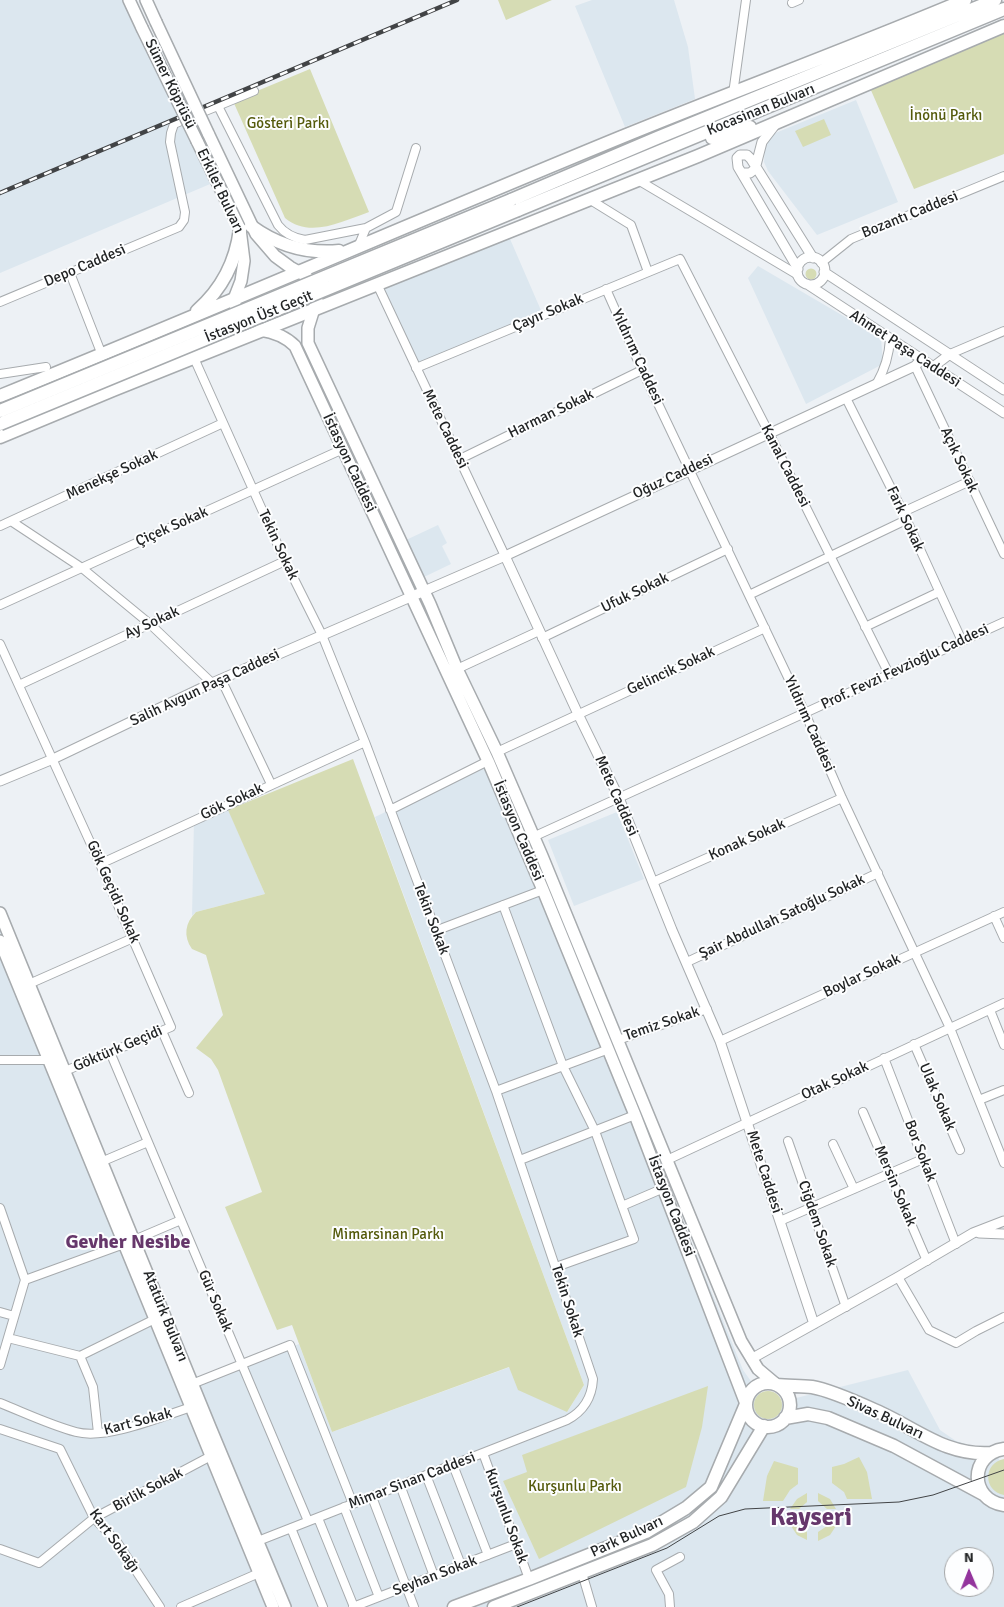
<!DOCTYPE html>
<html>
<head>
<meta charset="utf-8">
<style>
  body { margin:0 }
  #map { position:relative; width:1004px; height:1607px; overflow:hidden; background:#edf1f5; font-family:Signika,sans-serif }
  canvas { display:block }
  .north { position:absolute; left:944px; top:1547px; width:50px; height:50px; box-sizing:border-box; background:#fdfeff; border:1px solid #a5a7a8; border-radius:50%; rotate:359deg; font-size:14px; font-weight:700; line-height:20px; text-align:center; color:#222425 }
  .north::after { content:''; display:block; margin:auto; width:18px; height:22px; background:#93349d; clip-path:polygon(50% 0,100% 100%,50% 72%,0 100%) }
</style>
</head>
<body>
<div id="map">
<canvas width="1004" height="1607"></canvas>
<div class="north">N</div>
</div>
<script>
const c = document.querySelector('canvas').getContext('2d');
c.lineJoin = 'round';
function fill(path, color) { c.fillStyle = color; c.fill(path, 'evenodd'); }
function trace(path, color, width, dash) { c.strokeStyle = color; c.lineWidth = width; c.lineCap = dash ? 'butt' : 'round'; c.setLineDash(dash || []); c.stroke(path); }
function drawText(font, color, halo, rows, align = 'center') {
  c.font = font + ' Signika,sans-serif'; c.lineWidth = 4; c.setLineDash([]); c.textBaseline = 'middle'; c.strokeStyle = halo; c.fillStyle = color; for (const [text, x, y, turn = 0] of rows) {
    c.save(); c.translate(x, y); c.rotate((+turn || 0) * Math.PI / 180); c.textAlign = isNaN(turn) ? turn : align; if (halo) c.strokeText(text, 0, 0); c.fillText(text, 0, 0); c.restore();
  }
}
const built = new Path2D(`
  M0,0H136L222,179L0,273Z
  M592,0H674L688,47L695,99L625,127L575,6Z
  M856,100L898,202L817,235L768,171L764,162L765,145L773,134Z
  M507,232L543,315L416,368L377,284Z
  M758,266L881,338L883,364L806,404L748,278Z
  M438,525L447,543L442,546L451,564L424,577L406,540Z
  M493,760L543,874L743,1370L768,1405L908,1370L940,1430L956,1441L965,1444L973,1446H994L1004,1472V1607H0V927L188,1388L299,1344L332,1432L510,1367L567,1412L584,1385L375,817ZM954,1557H984V1587H954Z
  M226,804L265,894L196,912L192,916L194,820Z
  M617,812L644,879L574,906L548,840Z`);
const green = new Path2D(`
  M498,0H552L506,20Z
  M1004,31V154L914,189L870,88Z
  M310,69L369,212C343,221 310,239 285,218L233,101Z
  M824,119L831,135L803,147L795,131Z
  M805.5 274a5.5 5.5 0 1 1 11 0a5.5 5.5 0 1 1-11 0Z
  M353,759L584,1385L567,1412L518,1390L509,1367L332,1432L292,1325L277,1330L225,1207L262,1192L218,1070L211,1059L196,1048L223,1015L206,955L192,949C183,936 185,923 196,912L265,894L228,810Z
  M708,1386L702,1427L686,1487L539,1559L503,1481L527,1472L522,1455Z
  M754 1405a14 14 0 1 1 28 0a14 14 0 1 1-28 0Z
  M859,1457L867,1472L872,1499H847L844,1492L832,1483V1467L844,1464Z
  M1004,1459V1495C983,1491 983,1463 1004,1459Z
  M774,1461L798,1468V1484L790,1490L783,1501H763L767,1476Z
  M807,1493V1502L799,1509H790L797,1499Z
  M818,1493L830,1499L836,1509H827L818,1501Z
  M791,1526H800L807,1532V1540L797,1535Z
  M827,1526H836L830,1535L818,1541V1532Z`);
const minor = new Path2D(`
  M792,3L799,0
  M733,94L746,0
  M218,106L278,225C285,234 293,238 305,240L366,228
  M638,180L798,275
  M589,199L631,225L648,272
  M358,247L366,228L396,212L416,148
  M821,263L851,239L1004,176
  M70,273L102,355
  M377,284L505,556
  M606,289L642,370L805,713L842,798L950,1028L1004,1163
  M0,302L179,227L184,220L185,212L170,142L171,133L174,124L254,91
  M950,354L1004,331
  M194,358L285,561L322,635L365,742L496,1091L593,1379C592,1397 584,1411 567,1420L258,1541
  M915,366L1004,554
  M416,368L680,259L769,433L889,674
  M0,374L46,367
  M877,383C885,369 889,357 890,339
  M846,398L903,512L962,641
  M460,459L642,370
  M903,512L970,481
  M11,521L82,568L150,624L212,683
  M0,526L223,423
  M749,595L906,520
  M0,605L343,449
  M865,627L939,592
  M542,638L728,549
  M0,644L100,864L171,1027L65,1071
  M457,669L539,631
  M221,679L271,784
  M19,685L285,561
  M497,752L765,628
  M390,810L488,761
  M533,837L1004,622
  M100,864L365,742
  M653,882L842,798
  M503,905L563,1066L595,1131L634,1239L556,1267
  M994,916L1004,938
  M435,931L543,890
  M687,962L878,873
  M29,984L133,938
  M990,1010L1004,1045
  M162,1031L189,1093
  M618,1040L707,1009
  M720,1041L1004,912
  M914,1044L960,1150
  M110,1052L308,1521
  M884,1058L956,1244
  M0,1060H48
  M496,1091L609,1049
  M979,1100L1004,1090
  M863,1112L927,1261
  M788,1141L846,1307
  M833,1144L854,1189
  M520,1160L635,1115
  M667,1160L1004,1003
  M101,1162L148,1142
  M622,1206L664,1188
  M0,1208L25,1280
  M780,1221L923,1159
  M134,1240L181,1220
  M898,1277L929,1330L956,1343L976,1331L1004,1317
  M25,1280L124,1244
  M0,1312L14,1316
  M8,1338L80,1356L93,1387L98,1433
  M80,1356L155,1319
  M0,1365L25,1280
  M192,1384L290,1345L353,1504
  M0,1403C25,1413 50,1425 76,1432C106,1440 161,1417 191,1407
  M0,1429L60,1449L94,1518L117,1542L160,1607
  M483,1453L529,1579
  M453,1465L488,1555
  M426,1475L461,1565
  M400,1485L434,1576
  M372,1497L414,1607
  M344,1507L379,1597
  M318,1518L354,1607
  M291,1528L323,1607
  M0,1549L39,1563L94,1518L211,1456
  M582,1573L592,1607
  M181,1607L259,1573
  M353,1607L516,1544
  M670,1607L669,1594L656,1570L680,1557`);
const tertiary = new Path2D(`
  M742,173H750L755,169L762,142L775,125
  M797 271a14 14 0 1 1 28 0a14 14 0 1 1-28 0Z
  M798,269L738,167L737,158L740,155H747L751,159L813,258
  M824,272L1004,390
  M807,284L1004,413
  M933,367L950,354
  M505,556L578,714L619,798L672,930L720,1041L814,1324
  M0,781L53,759L212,683L505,556L915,366L921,360
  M979,1233L1004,1234
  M751,1359L898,1277L973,1233L1004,1221`);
const primary = new Path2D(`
  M129,0L142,28
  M146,0L156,22
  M208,133L256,234L275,256L290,267L306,276L315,287L317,299L308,328V343L430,604L457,669L497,752L542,856L741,1341L758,1369L777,1385
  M197,141L240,229L244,261L241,281L234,299L236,309L242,320
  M260,330C274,332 285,336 295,346L488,761L543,890L635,1115L746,1404
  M0,913L210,1427L285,1607
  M0,941L273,1607`);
const trunk = new Path2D(`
  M712,138L750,127
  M511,200L657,138L995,0
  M518,210L1004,9
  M251,226C277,245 306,254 339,251
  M197,311C222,289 236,262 240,229
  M0,396C207,312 412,223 619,138C734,91 851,48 965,0
  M0,437L113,390L698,156L1004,26
  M746 1405a22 22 0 1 1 44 0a22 22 0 1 1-44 0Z
  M777,1385C788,1386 801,1386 812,1387C831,1390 863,1405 881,1413C918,1430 947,1456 991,1453
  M785,1418L808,1414L828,1418L894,1446L983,1494
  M1004,1449C969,1454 969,1500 1004,1505
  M454,1607L529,1579L646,1532L686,1508L711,1487L746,1404
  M494,1607L652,1545L693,1522L721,1497L764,1426`);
const tram = new Path2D(`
  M517,1607L667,1548L719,1516L745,1509L899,1502L933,1495L1004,1470`);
const rail = new Path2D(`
  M0,193L457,0`);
const primaryBridge = new Path2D(`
  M156,22L208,133
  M142,28L197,141`);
const trunkBridge = new Path2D(`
  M0,411L511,200
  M0,424L518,210`);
const streetNames = [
  ["Sümer Köprüsü",170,84,64],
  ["Kocasinan Bulvarı",761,110,-22],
  ["Erkilet Bulvarı",220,191,65],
  ["Bozantı Caddesi",910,215,-22],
  ["Depo Caddesi",85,266,-23],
  ["Çayır Sokak",548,313,-23],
  ["İstasyon Üst Geçit",259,317,-22],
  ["Ahmet Paşa Caddesi",905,349,33],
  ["Yıldırım Caddesi",637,357,65],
  ["Harman Sokak",551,414,-26],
  ["Mete Caddesi",445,429,64],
  ["Açık Sokak",959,460,65],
  ["İstasyon Caddesi",349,463,65],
  ["Kanal Caddesi",785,466,63],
  ["Menekşe Sokak",112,475,-25],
  ["Oğuz Caddesi",673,477,-25],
  ["Fark Sokak",905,519,65],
  ["Çiçek Sokak",172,527,-24],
  ["Tekin Sokak",278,545,65],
  ["Ufuk Sokak",635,593,-26],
  ["Ay Sokak",152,623,-25],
  ["Prof. Fevzi Fevzioğlu Caddesi",905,667,-25],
  ["Gelincik Sokak",671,671,-25],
  ["Salih Avgun Paşa Caddesi",205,688,-25],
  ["Yıldırım Caddesi",809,724,66],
  ["Mete Caddesi",616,796,66],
  ["Gök Sokak",232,802,-25],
  ["İstasyon Caddesi",518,831,67],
  ["Konak Sokak",747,840,-24],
  ["Gök Geçidi Sokak",113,892,66],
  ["Şair Abdullah Satoğlu Sokak",782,917,-25],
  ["Tekin Sokak",431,919,69],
  ["Boylar Sokak",862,976,-25],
  ["Temiz Sokak",662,1024,-19],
  ["Göktürk Geçidi",118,1049,-23],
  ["Otak Sokak",835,1081,-25],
  ["Ulak Sokak",937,1097,67],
  ["Bor Sokak",920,1151,69],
  ["Mete Caddesi",764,1172,72],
  ["Mersin Sokak",895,1186,67],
  ["İstasyon Caddesi",671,1206,69],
  ["Ciğdem Sokak",817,1224,71],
  ["Gür Sokak",215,1301,67],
  ["Tekin Sokak",567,1301,72],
  ["Atatürk Bulvarı",165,1316,68],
  ["Sivas Bulvarı",885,1418,25],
  ["Kart Sokak",138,1422,-15],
  ["Mimar Sinan Caddesi",412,1481,-21],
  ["Birlik Sokak",148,1490,-28],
  ["Kurşunlu Sokak",506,1516,70],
  ["Park Bulvarı",627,1537,-25],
  ["Kart Sokağı",114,1541,54],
  ["Seyhan Sokak",435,1576,-21]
];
const parkNames = [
  ["İnönü Parkı",946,116],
  ["Gösteri Parkı",288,124],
  ["Mimarsinan Parkı",388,1235],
  ["Kurşunlu Parkı",575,1487]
];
const districtNames = [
  ["Gevher Nesibe",128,1243]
];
const townNames = [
  ["Kayseri",811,1518]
];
fill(built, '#dce7ef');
fill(green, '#d6dcb4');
trace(minor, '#a7abae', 10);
trace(tertiary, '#a7abae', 11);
trace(primary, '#a7abae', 14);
trace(trunk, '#a7abae', 15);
trace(minor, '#fff', 8);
trace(tertiary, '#fff', 9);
trace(primary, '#fff', 11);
trace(trunk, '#fff', 12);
trace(tram, '#424446', 1);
trace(rail, '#424446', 4.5);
trace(rail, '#fdfeff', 2.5, [8]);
trace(primaryBridge, '#a7abae', 14, []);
trace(trunkBridge, '#a7abae', 15, []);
trace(primaryBridge, '#fff', 11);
trace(trunkBridge, '#fff', 12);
drawText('15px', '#222425', '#fdfeff', streetNames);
drawText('15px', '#545a0b', '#fdfeff', parkNames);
drawText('bold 20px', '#66376b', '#fdfeff', districtNames);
drawText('bold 25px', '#66376b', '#fdfeff', townNames);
</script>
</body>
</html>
